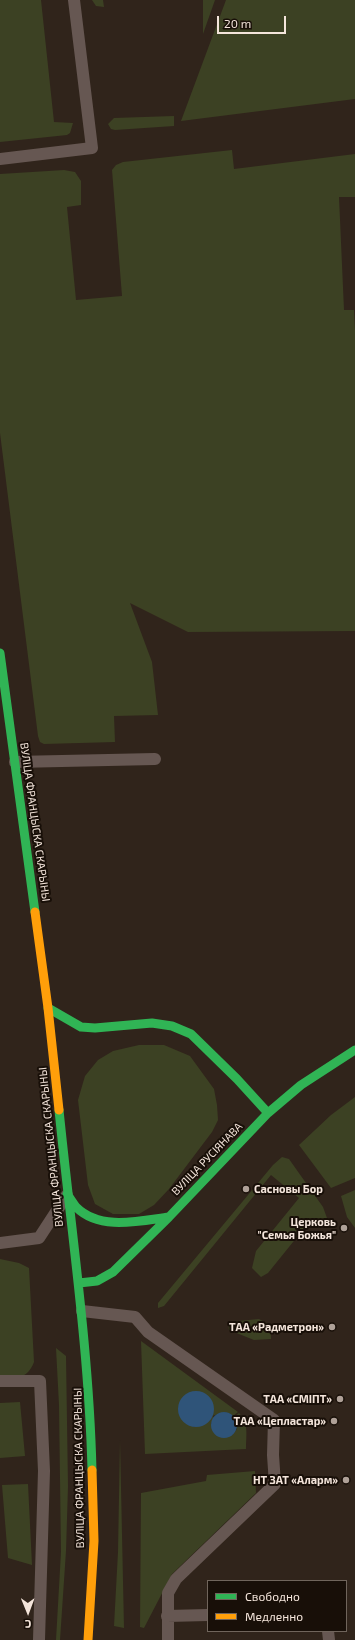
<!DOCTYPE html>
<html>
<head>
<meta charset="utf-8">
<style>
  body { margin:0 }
  #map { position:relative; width:355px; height:1640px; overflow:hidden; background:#30241b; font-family:"Exo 2",sans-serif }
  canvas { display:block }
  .legend { position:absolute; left:207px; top:1580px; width:140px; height:52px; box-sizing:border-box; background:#180f08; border:1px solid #70655c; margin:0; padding:5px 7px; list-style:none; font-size:12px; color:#f4e5db }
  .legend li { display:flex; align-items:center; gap:8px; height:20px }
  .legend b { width:20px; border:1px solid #70655c }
  .north { position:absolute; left:8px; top:1592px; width:40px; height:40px; -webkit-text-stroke:3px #180f08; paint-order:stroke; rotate:179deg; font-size:11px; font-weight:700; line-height:16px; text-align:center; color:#f4e5db }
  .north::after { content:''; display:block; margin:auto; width:14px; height:18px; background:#f4e5db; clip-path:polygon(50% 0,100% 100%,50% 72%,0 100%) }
  .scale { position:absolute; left:217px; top:16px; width:69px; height:18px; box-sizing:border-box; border:2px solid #f4e5db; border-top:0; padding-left:5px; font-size:12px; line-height:14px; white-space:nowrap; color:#f4e5db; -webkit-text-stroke:3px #180f08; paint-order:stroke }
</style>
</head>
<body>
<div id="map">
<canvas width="355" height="1640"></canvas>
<ul class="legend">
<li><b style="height:5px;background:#30b455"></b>Свободно</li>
<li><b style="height:5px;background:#ff9f0a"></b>Медленно</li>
</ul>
<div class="north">С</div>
<div class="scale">20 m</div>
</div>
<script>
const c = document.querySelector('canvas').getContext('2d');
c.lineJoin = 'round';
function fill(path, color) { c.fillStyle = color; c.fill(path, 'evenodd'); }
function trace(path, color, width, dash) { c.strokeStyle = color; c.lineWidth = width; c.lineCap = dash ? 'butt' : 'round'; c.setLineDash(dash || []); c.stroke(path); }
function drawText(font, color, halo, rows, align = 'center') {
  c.font = font + ' "Exo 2",sans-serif'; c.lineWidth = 4; c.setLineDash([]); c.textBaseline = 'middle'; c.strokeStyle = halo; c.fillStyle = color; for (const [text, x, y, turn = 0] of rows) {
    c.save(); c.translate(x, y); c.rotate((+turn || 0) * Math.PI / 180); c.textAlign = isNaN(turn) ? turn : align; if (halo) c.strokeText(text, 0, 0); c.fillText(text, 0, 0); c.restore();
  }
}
const green = new Path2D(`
  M0,0H41L54,122L73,123L70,133L67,135L0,142Z
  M92,0H103L104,7L96,6Z
  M203,0H215L203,34Z
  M226,0H355V99L181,121Z
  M174,116V126L115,130L111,129L108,124L114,118Z
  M232,150L234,169L355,154V197H339L344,310H354L355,330V631L188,632L130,603L152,662L158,715L114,716L115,742L44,744L40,742L38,736L0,433V174L64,170L75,172L81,181V205L67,207L76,300L122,296L112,170L116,165L123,162Z
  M139,1045H164L190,1056L214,1089L217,1105L218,1120L212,1132L169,1189L154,1205L139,1214H113L95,1204L88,1185L78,1100L85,1076L98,1060L113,1051Z
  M355,1097V1178L331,1188L299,1145L331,1115Z
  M282,1157L289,1159L323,1207L327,1218L320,1221H310L268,1273L261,1277L252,1268L256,1251L299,1198L271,1175L164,1306L158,1308V1303L273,1165Z
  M355,1190V1228L347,1217L341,1196Z
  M0,1259L19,1263L29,1268L34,1362C27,1380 17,1377 0,1378Z
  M259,1319L270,1325L271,1339L254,1340L229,1330L228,1322Z
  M141,1341L238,1412L233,1416C226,1409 220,1414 212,1416C215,1405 211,1396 200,1392L185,1423L195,1427L209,1421L212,1416L214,1417L211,1424L232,1435L237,1429L234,1417L239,1413C249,1423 246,1435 246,1449L145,1454Z
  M56,1348L66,1356L68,1486L66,1551L60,1640H56L61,1552L59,1405Z
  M20,1402L25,1456L0,1458V1403Z
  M120,1440L124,1628L114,1626L118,1552Z
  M255,1471L256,1493L172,1574L144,1628L140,1627L141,1493L206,1481L207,1475Z
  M28,1484L32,1565L8,1558L2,1485Z`);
const water = new Path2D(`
  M178 1409a18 18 0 1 1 36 0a18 18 0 1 1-36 0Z
  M211 1425a13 13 0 1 1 26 0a13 13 0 1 1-26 0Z`);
const lane = new Path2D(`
  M0,159L92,148L74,0
  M15,762L155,759
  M0,1243L39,1238L67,1195
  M82,1311L135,1317L148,1332L274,1420L273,1455L275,1484L176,1579L168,1593V1640
  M0,1381H40L44,1471L39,1640
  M167,1616L208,1615
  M328,1631L329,1640`);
const fast = new Path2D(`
  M0,653L35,912
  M48,1008L81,1027L95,1028L152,1023L172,1026L191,1034L237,1079L268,1113
  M59,1110C71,1230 89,1349 92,1470
  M67,1194C70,1198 73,1203 76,1207C100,1231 139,1221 169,1217
  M79,1283L97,1281L113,1272L169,1217L268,1113L301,1085L355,1050`);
const slow = new Path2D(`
  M35,912L48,1008L59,1110
  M88,1640L94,1541L92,1470`);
const markers = [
  [246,1189,4,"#afa198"],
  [344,1228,4,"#afa198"],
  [332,1327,4,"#afa198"],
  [340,1399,4,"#afa198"],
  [334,1421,4,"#afa198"],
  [346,1480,4,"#afa198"]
];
const streetNames = [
  ["ВУЛІЦА ФРАНЦЫСКА СКАРЫНЫ",35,822,82],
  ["ВУЛІЦА ФРАНЦЫСКА СКАРЫНЫ",51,1147,-96],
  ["ВУЛІЦА РУСІЯНАВА",207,1159,-46],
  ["ВУЛІЦА ФРАНЦЫСКА СКАРЫНЫ",79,1468,-91]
];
const poiNames = [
  ["Сасновы Бор",254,1189,"left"],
  ["Церковь",336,1222],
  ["\"Семья Божья\"",336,1235],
  ["ТАА «Радметрон»",324,1327],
  ["ТАА «СМІПТ»",332,1399],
  ["ТАА «Цепластар»",326,1421],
  ["НТ ЗАТ «Аларм»",338,1480]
];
fill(green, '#3c4123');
fill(water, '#2f5479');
trace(lane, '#665752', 12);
trace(fast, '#30b455', 9);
trace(slow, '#ff9f0a', 9);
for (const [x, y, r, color] of markers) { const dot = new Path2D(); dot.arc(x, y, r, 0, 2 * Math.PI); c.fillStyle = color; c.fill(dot); trace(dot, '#180f08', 1.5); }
drawText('11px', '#f4e5db', '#180f08', streetNames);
drawText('bold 11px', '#f4e5db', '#180f08', poiNames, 'right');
</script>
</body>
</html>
